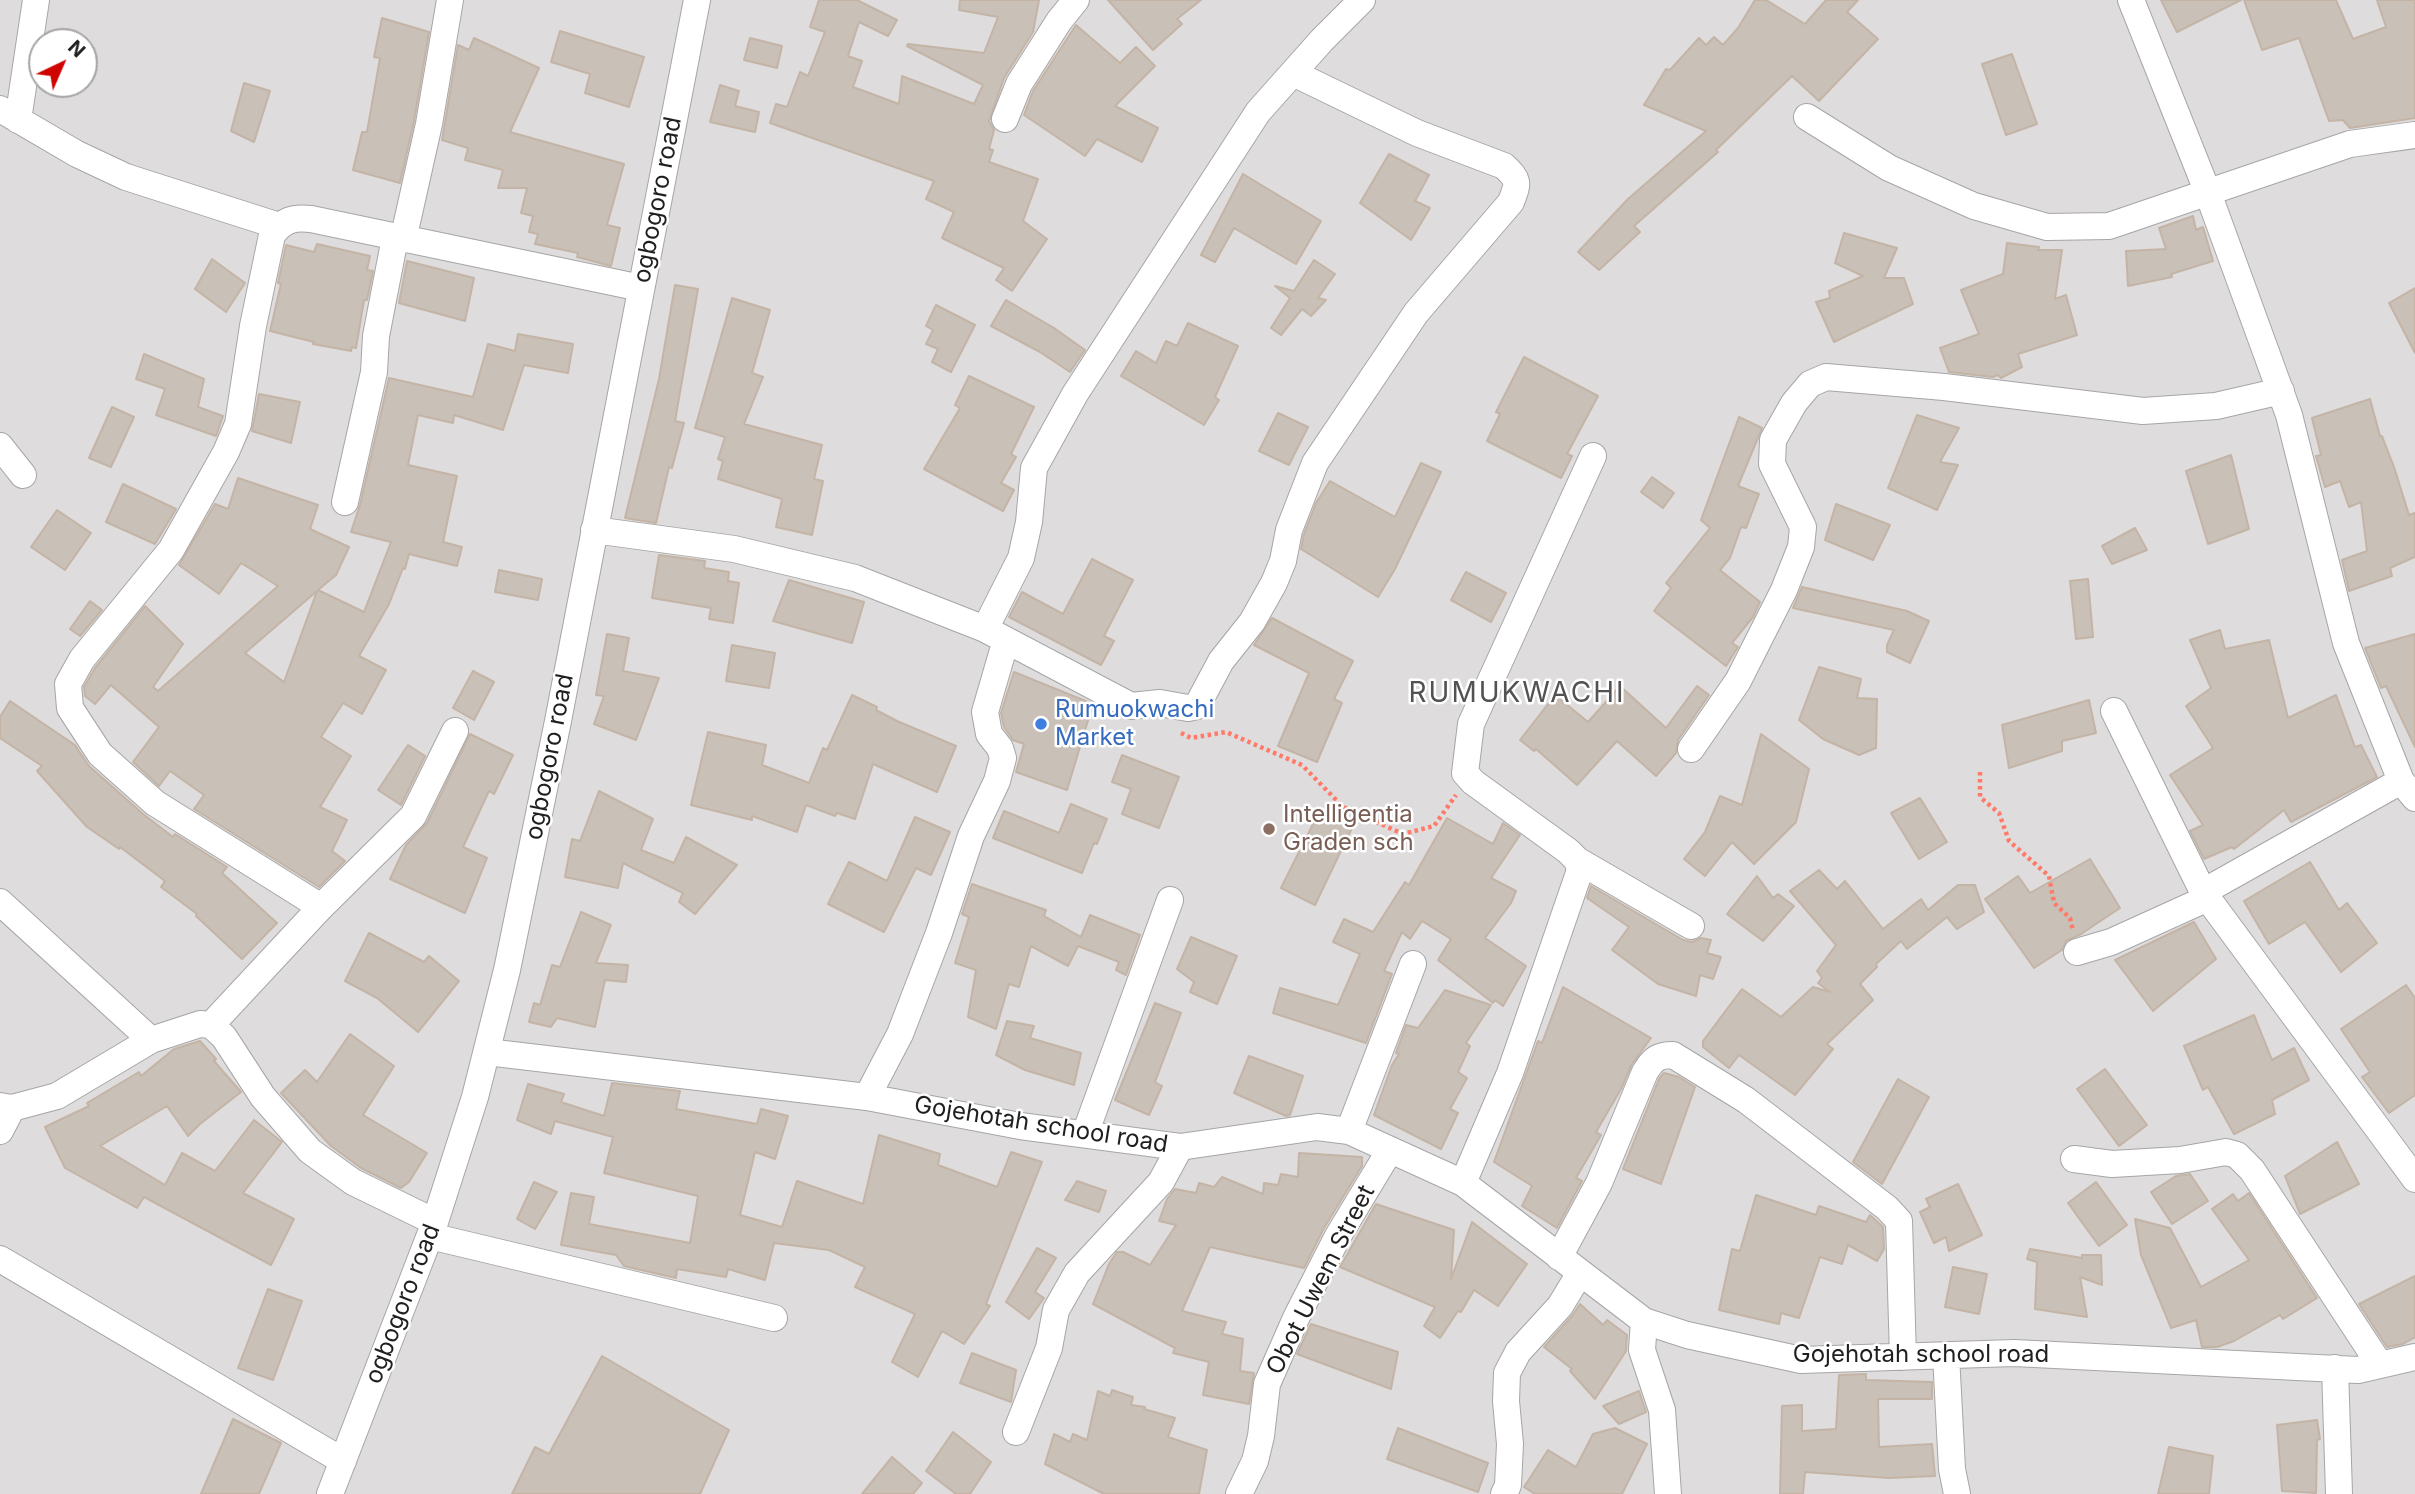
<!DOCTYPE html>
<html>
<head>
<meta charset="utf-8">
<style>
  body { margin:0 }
  #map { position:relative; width:2415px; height:1494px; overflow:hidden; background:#f1ede5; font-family:Inter,sans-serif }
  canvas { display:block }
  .north { position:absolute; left:28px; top:28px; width:70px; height:70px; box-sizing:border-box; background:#fff; border:2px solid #a5a5a5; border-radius:50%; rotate:44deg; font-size:19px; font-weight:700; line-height:28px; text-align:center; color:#1f1f1f }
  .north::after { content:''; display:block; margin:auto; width:24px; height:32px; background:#cf0400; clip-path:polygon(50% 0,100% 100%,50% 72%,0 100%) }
</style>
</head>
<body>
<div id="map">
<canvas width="2415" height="1494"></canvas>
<div class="north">N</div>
</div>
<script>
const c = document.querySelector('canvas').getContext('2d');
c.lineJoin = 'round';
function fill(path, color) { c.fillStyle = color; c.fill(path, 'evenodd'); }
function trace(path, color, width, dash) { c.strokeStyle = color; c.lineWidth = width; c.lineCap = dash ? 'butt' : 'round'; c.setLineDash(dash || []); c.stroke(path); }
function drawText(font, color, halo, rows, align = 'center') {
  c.font = font + ' Inter,sans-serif'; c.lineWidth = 5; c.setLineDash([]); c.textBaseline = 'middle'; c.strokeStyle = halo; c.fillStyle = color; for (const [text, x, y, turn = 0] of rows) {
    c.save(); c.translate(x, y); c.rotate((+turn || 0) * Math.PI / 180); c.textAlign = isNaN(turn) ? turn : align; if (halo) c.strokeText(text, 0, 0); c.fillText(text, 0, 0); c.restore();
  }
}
const residential = new Path2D(`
  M0,0H2415V1494H0ZM42,42H84V84H42Z`);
const building = new Path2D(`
  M819,0H857L897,20L888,36L859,22L848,56L862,61L853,87L899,104L902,76L974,104L983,85L907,46L908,44L984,53L998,17L959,10L960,0H1039L1033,32L1004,78L989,121L994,130L989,149L993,150L989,162L1038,179L1023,221L1047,239L1012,291L996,280L1004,268L942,238L954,212L926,199L934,181L770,123L776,104L787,107L800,72L808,76L825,32L810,27Z
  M1108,0H1201L1177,19L1182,24L1153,50Z
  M1755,0H1766L1805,24L1826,0H1858L1847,12L1878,39L1819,101L1792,76L1716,150L1718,152L1634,226L1640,232L1599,270L1578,252L1628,199L1706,131L1644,105L1666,69L1670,70L1699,38L1706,45L1714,37L1723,45L1738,28Z
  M2161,0H2241L2177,32Z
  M2244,0H2336L2353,39L2386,27L2377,0H2415V118L2350,128L2343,120L2329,121L2299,38L2262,50Z
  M382,18L429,32L414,121L400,183L353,170L362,132H367L380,58L374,57Z
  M1076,25L1120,63L1136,47L1155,66L1115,106L1158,128L1142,162L1097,139L1085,156L1024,115L1033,91Z
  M560,31L644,57L629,107L585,93L590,74L551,62Z
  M474,38L539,68L510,132L624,164L607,225L620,228L611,266L577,257L578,253L535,244L538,234L529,232L533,216L521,213L527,188H498L503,170L465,160L468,148L442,140L458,45L469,50Z
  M750,38L782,46L777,68L744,60Z
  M2012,54L2037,124L2006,135L1982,64Z
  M244,83L270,91L254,142L231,131Z
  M720,85L739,91L735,106L759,112L755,132L710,122Z
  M1389,154L1429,175L1415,201L1430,208L1411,240L1360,203Z
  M1243,174L1321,221L1296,264L1234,228L1215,262L1201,255Z
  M2193,216L2196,230L2203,227L2213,261L2171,274L2172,277L2128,286L2126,251L2166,249L2159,228Z
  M1844,233L1897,248L1884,278H1904L1913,304L1834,342L1816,302L1830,298L1829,291L1863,276L1835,263Z
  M2007,243L2039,247L2038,250H2062L2055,299L2066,295L2077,335L2018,354L2022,367L2001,378L1998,375L1993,377L1949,372L1940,348L1979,334L1961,290L2003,274Z
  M317,244L370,256L367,270L373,271L367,300H364L356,348L352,347L351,351L313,344L314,342L270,331L281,284L278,283L286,245L314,252Z
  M212,259L245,283L226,312L195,289Z
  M1314,260L1335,274L1318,298L1326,300L1311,316L1302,309L1281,335L1271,328L1290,298L1275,286L1294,291Z
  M407,261L474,278L465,321L399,303Z
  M675,285L698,289L675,421L684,423L672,468L669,467L656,523L625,518L659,379Z
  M2415,288V353L2389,303Z
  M732,298L770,310L752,373L763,377L744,424L822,445L814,479L823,481L812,535L776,527L782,499L718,479L723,461L718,459L725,437L695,428Z
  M1006,300L1054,328L1085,350L1070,372L1040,352L991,326Z
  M936,305L975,325L951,372L932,362L938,349L926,344L933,330L926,326Z
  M1188,323L1238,346L1215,397L1219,400L1204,425L1121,376L1136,351L1156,363L1166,341L1177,346Z
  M518,334L573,344L568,373L524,365L503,430L454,415L453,423L418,415L408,465L457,476L443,542L462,547L457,566L409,554L405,569L403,568L389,604L359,656L386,670L362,714L343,703L321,737L351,756L320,807L347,820L332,851L345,861L319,887L194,809L204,795L170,771L159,786L133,762L159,727L111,685L95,704L85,696L84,687L95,668L145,606L183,644L153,687L158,691L278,586L241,563L219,594L179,565L215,504L228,509L238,478L318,505L310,529L349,547L336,575L318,590L364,612L391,542L351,532L360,505L389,378L473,397L488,344L515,351ZM317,591L284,682L245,653Z
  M144,354L204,379L198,407L223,416L216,436L156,415L165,389L136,379Z
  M1524,357L1598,396L1567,454L1572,456L1561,478L1487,441L1500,414L1496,412Z
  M969,376L1034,407L1011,454L1016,457L1001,483L1014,490L1003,511L924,469L960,408L955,405Z
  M259,394L300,402L291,443L252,431Z
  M2370,399L2380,436H2382L2394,467L2409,515L2415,513V557L2390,568L2392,576L2349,591L2342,560L2367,551L2361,502L2349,507L2340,481L2325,487L2316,456L2321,455L2312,418Z
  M112,407L134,417L111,467L89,458Z
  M1278,413L1308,427L1289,465L1259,451Z
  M1917,415L1959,428L1940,462L1958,465L1937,510L1888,488Z
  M1739,417L1762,428L1738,486L1759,494L1746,528L1741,527L1730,558L1720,570L1760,602L1753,617L1732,643L1738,647L1726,666L1654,611L1671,588L1666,583L1710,528L1701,520Z
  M2231,455L2249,529L2208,544L2186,471Z
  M1421,463L1441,472L1395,569L1378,597L1301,549L1304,534L1316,503L1330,481L1395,517Z
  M1652,477L1674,493L1663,508L1641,492Z
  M123,484L176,509L155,544L106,522Z
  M1836,504L1890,525L1873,560L1825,540Z
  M57,510L91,533L65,570L31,547Z
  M2135,528L2147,550L2112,564L2102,546Z
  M659,555L705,561L704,568L729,572L728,581L739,583L733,623L709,619L711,608L652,598Z
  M1092,559L1133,580L1104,636L1114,641L1101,665L1009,617L1022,592L1063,614Z
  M499,570L542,579L538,600L495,592Z
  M1466,572L1506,593L1491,622L1451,600Z
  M2088,579L2093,637L2076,639L2070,581Z
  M789,580L864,602L852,643L773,621Z
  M1802,587L1907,611L1929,621L1910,663L1887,652V645L1894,630L1793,608Z
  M90,601L102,610L80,636L70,629Z
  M1272,618L1353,661L1334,699L1342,703L1317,762L1278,746L1309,673L1254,645Z
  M2220,630L2225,649L2269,640L2288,718L2336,695L2355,747L2361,745L2377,777L2291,822L2284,810L2234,849L2232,847L2204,859L2190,831L2203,825L2170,775L2213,748L2186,706L2211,688L2190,640Z
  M607,634L629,638L623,671L659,678L636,740L594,724L604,696L596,695Z
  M2415,634V747L2386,686L2381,688L2365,648Z
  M732,645L775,653L769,688L726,681Z
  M1819,667L1861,679L1857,698L1877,699L1876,748L1859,755L1823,739L1799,720Z
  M473,671L494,682L474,720L453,708Z
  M1014,672L1093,704L1067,790L1016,772L1024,744L1013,740L1004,727L1001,713Z
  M1620,686L1666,728L1697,686L1709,695L1678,740L1676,753L1656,776L1617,741L1577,785L1536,749L1534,751L1520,740L1555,695L1588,722Z
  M852,695L877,707L876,710L897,721L956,746L937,792L873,764L855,819L837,813L835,816L806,805L797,832L752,816V820L691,805L708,732L766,745L762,765L809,783L823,748L827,750Z
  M2089,700L2096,733L2062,741V751L2009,768L2002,725Z
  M10,701L75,745L89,766L143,814L173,837L175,834L227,867L222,873L277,923L242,959L196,916L197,914L161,887L165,881L120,847L119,849L87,827L37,771L42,766L0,738V717Z
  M470,734L513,755L494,794L489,791L463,847L487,858L465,913L390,879L406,845L427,823Z
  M1761,734L1809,769L1796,822L1754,864L1732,842L1705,876L1684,859L1705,832L1720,796L1742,805Z
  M408,745L425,756L401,805L378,790Z
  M1122,755L1179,777L1159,828L1122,814L1131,789L1112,782Z
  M599,791L653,819L641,850L674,863L686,837L737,865L695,914L679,902L683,893L623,863L618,888L565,877L572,839L580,841Z
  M1920,798L1947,842L1919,859L1891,813Z
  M1071,804L1107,819L1097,844L1094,843L1082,873L993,838L1004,811L1059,833Z
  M1319,812L1352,828L1315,905L1281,888Z
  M915,817L950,832L931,875L916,868L884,932L828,904L849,862L887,881Z
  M1447,818L1493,844L1503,823L1520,835L1491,878L1516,891L1511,903L1485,938L1526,966L1503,1006L1495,1000L1493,1003L1438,960L1451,939L1422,921L1410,939L1402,932L1384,971L1392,974L1366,1043L1273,1013L1280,988L1338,1005L1360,954L1333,942L1344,919L1373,932L1405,882L1409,885Z
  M2090,859L2120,908L2081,934L2066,941L2062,950L2034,968L1985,899L2018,876L2030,893Z
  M2310,862L2339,910L2347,903L2377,943L2341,972L2305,922L2269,944L2244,901Z
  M1819,870L1837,889L1845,881L1883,929L1921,899L1928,910L1958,885H1975L1984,912L1957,929L1947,917L1907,949L1901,941L1876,964L1877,967L1860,984L1873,1000L1827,1044L1833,1049L1795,1095L1739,1055L1729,1068L1703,1047V1041L1742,989L1781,1017L1813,987L1830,992L1818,983L1822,978L1817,971L1836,945L1790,891Z
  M1757,876L1773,898L1778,894L1794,906L1763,941L1727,914Z
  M972,884L1046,910L1044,916L1081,937L1090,915L1140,935L1126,975L1116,970L1119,962L1078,946L1068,966L1031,946L1019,987L1009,984L996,1029L968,1017L976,970L955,963L969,917L962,914Z
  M1591,886L1683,940L1692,942L1701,938L1711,940L1707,953L1721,957L1713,979L1700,975L1696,996L1658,984L1612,950L1629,927L1587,898Z
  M581,912L611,925L596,963L628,965L626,982L605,980L595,1027L557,1018L551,1027L529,1022L534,1003L540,1005L552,965L560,967Z
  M2194,922L2216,959L2153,1011L2115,960Z
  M369,933L424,962L429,956L459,981L418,1032L377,998L345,981Z
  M1191,937L1237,956L1217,1004L1190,992L1194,982L1177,969Z
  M2406,985L2415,998V1095L2389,1113L2362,1077L2370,1072L2341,1029Z
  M1563,987L1651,1038L1632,1064L1621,1089L1596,1132L1601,1135L1576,1178L1582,1181L1557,1228L1522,1206L1532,1186L1494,1162L1538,1041L1542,1043Z
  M1445,990L1491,1005L1466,1043L1470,1046L1458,1072L1467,1078L1450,1109L1458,1113L1441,1149L1374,1115L1392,1065L1399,1054L1396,1053L1406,1025L1418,1028Z
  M1155,1003L1181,1013L1155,1082L1162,1086L1149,1115L1115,1100Z
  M2254,1015L2272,1060L2294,1048L2309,1080L2272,1100L2275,1114L2234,1134L2208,1087L2203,1090L2184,1046Z
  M1007,1021L1034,1026L1030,1038L1081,1053L1074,1085L1025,1070L996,1055Z
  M350,1034L394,1066L363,1115L427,1153L409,1182L401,1188L361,1168L331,1146L281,1093L305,1070L317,1082Z
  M200,1041L216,1059L214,1061L241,1092L200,1124L188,1136L167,1106L100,1146L165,1185L182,1153L215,1171L254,1120L282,1142L243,1193L294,1219L271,1265L144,1197L137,1208L65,1168L45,1127L89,1106L87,1103L139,1072L141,1076L174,1049Z
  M1249,1056L1303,1076L1290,1115L1286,1116L1234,1093Z
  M2105,1069L2147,1125L2119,1146L2077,1089Z
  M1664,1073L1679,1077L1695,1087L1661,1184L1623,1169L1659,1079Z
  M1898,1079L1929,1097L1882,1184L1853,1162Z
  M612,1083L680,1091L676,1109L757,1124L761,1109L788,1116L775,1159L755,1152L740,1215L782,1227L797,1181L863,1204L879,1135L940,1154L938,1165L997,1187L1011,1152L1042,1162L986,1304L990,1306L964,1344L942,1331L918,1377L892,1362L915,1314L855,1287L865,1267L829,1250L774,1243L765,1280L728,1269L726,1277L677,1269L676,1278L624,1266L616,1255L561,1245L571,1193L594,1197L589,1224L690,1243L698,1196L604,1173L613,1137L555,1121L551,1134L517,1120L528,1084L564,1094L561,1102L604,1116Z
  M2337,1142L2359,1184L2300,1214L2285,1176Z
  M1299,1153L1362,1157V1166L1324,1228L1304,1268L1210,1247L1182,1311L1226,1322L1222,1334L1243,1339L1240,1371L1254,1373L1249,1404L1203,1395L1209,1362L1173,1353L1175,1348L1093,1304L1109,1264L1117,1252H1123L1150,1265L1176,1225L1159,1221L1167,1199L1175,1189L1196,1193L1199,1183L1214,1187L1222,1177L1263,1194L1264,1183L1278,1185L1281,1174L1298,1177Z
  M2190,1174L2208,1201L2172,1224L2151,1192L2176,1176Z
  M1077,1181L1106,1191L1099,1212L1065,1200Z
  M534,1182L557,1192L535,1229L517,1219Z
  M2096,1182L2127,1225L2099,1246L2068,1203Z
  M1958,1184L1982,1235L1949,1251L1946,1237L1934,1243L1920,1212L1930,1207L1926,1199Z
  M2249,1193L2317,1298L2283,1319L2280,1315L2234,1341L2217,1347H2202L2196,1320L2171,1328L2141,1255L2135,1219L2170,1228L2201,1287L2249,1260L2212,1209L2233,1194L2238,1201Z
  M1756,1195L1816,1215L1819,1206L1866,1222L1870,1215L1883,1227L1884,1249L1877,1261L1848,1245L1842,1264L1820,1257L1799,1318L1781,1313L1779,1324L1719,1310L1732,1249L1740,1251Z
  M1376,1204L1454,1230L1451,1279L1472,1222L1527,1264L1498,1306L1474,1290L1461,1312L1458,1311L1440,1338L1424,1326L1435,1307L1340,1267Z
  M1037,1248L1056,1258L1035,1292L1044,1298L1029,1319L1006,1302Z
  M2030,1249L2082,1258V1255H2101L2102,1285L2080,1277L2087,1317L2035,1309L2037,1262L2027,1259Z
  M1953,1267L1987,1274L1979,1314L1945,1307Z
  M2415,1276V1337L2403,1344L2387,1347L2359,1304Z
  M268,1289L302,1301L273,1380L238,1368Z
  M1580,1304L1603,1325L1607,1320L1627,1335L1626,1351L1595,1399L1570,1371L1572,1369L1544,1347L1572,1316Z
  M1311,1324L1398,1352L1391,1389L1297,1354Z
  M972,1353L1016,1370L1011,1402L960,1383Z
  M602,1356L729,1430L700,1494H512L535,1447L549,1454Z
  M1866,1374V1380L1932,1382V1399H1878L1879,1447L1932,1444L1935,1476L1889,1478L1805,1472L1803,1494H1780L1782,1406L1802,1405V1431L1836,1429L1839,1375Z
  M1112,1390L1133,1397L1131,1405L1145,1407L1144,1409L1175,1418L1168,1437L1207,1450L1199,1494H1104L1045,1464L1054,1434L1070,1442L1073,1434L1087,1440L1098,1391L1110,1396Z
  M1639,1391L1646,1412L1619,1424L1603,1406Z
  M233,1419L281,1443L259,1494H201Z
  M2317,1420L2320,1439L2317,1440L2316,1493L2282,1491L2277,1425Z
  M1398,1428L1488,1463L1478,1492L1387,1459Z
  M1615,1428L1647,1444L1622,1494H1535L1524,1487L1548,1450L1576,1467L1593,1434Z
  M953,1432L991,1462L970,1494H956L926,1471Z
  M2169,1447L2213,1456L2209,1494H2158Z
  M892,1457L922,1483L913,1494H862Z`);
const path = new Path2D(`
  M1181,733L1191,738L1226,732L1302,765L1343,807L1403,834L1434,826L1456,795
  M1980,772V797L1999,813L2009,841L2049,876L2054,903L2070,918L2073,931`);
const minor = new Path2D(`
  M2131,0L2208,193L2289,415L2346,643L2401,781L2415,798
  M0,109L77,154L126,177L279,226
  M1807,117L1889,168L1974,206L2047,227L2109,226L2350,144L2415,135
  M1005,119L1019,84L1059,21L1076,0
  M18,120L36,0
  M403,240L429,124L450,0
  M0,446L23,475
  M1593,456L1471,724L1465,773L1473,782L1568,851L1577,860L1691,926
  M345,502L374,372L376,336L395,238
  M594,530L734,549L855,578L985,629L1131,706L1160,703L1188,708L1197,706L1221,661L1252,622L1274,583L1283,561L1289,530L1315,463L1416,313L1511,202C1518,183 1520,181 1504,166L1417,133L1293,73
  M985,629L1021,558L1029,522L1034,468L1075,394L1258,112L1322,40L1362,0
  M2114,711L2203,892L2415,1179
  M1691,749L1738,681L1784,590L1801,547L1803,527L1772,464L1773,440L1794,403L1810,384L1826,377L1944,387L2143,411L2216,406L2281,391
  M2203,892L2401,781
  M0,902L151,1040
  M321,907L155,803L100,754L70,708L68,684L82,659L171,550L226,452L238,424L253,326L272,235C283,220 293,217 311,219L641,288
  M2077,952L2111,942L2208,898
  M211,1025L321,907L413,816L455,731
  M487,1052L867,1097L1020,1126L1180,1147L1317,1127L1349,1131L1463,1183L1644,1321L1687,1335L1801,1360L2014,1353L2358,1370L2415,1357
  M867,1097L900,1034L939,933L971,836L997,781L1003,758L1000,748L989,734L985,712L1006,640
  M0,1106L12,1108L57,1096L151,1040L200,1024L211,1025L224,1037L263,1097L310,1151L353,1182L435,1222
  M0,1131L12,1108
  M1349,1131L1413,964
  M1085,1134L1170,900
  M2074,1159L2112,1164L2180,1160L2226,1152L2237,1155L2252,1170L2380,1365
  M1463,1183L1510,1073L1580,870L1577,860
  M430,1236L774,1318
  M1559,1257L1599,1183L1645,1072C1653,1059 1658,1055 1673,1055L1746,1100L1887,1208L1899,1221L1903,1357
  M0,1259L343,1461
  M1644,1321L1642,1350L1662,1410L1668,1494
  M1946,1355L1952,1469L1957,1494
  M2335,1368L2339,1494
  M1016,1432L1049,1348L1056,1310L1077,1273L1161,1182L1180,1147
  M330,1494L435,1222L475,1097L507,970L558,721L697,0
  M1239,1494L1255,1461L1261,1436L1267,1384L1296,1318L1338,1236L1390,1150
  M1504,1494L1508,1485L1510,1444L1506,1401L1507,1373L1518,1352L1560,1306L1580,1273`);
const markers = [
  [1041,724,7,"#3f7fe0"],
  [1269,829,7,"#8d6e63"]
];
const streetNames = [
  ["ogbogoro road",658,200,-79],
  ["ogbogoro road",550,757,-79],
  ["Gojehotah school road",1041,1125,9],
  ["Obot Uwem Street",1321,1280,-63],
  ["ogbogoro road",403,1304,-69],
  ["Gojehotah school road",1921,1355]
];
const shopNames = [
  ["Rumuokwachi",1055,710],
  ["Market",1055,738]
];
const educationNames = [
  ["Intelligentia",1283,815],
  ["Graden sch",1283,843]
];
const quarterNames = [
  ["RUMUKWACHI",1517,694]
];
fill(residential, '#dedcdc');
fill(building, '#c9c0b7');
trace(building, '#c4b4a6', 2);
trace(minor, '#a6a6a6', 28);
trace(path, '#ff7a68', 4.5, [3.5, 3.5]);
trace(minor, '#fff', 26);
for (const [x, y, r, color] of markers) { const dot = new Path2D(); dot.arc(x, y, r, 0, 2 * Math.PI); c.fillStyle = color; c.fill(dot); trace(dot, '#fff', 2.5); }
drawText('24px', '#1f1f1f', '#fff', streetNames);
drawText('24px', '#366cbe', '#fff', shopNames, 'left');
drawText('24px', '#785e54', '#fff', educationNames, 'left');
c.letterSpacing = '2px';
drawText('28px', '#525252', '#fff', quarterNames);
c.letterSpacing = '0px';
</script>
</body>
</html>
